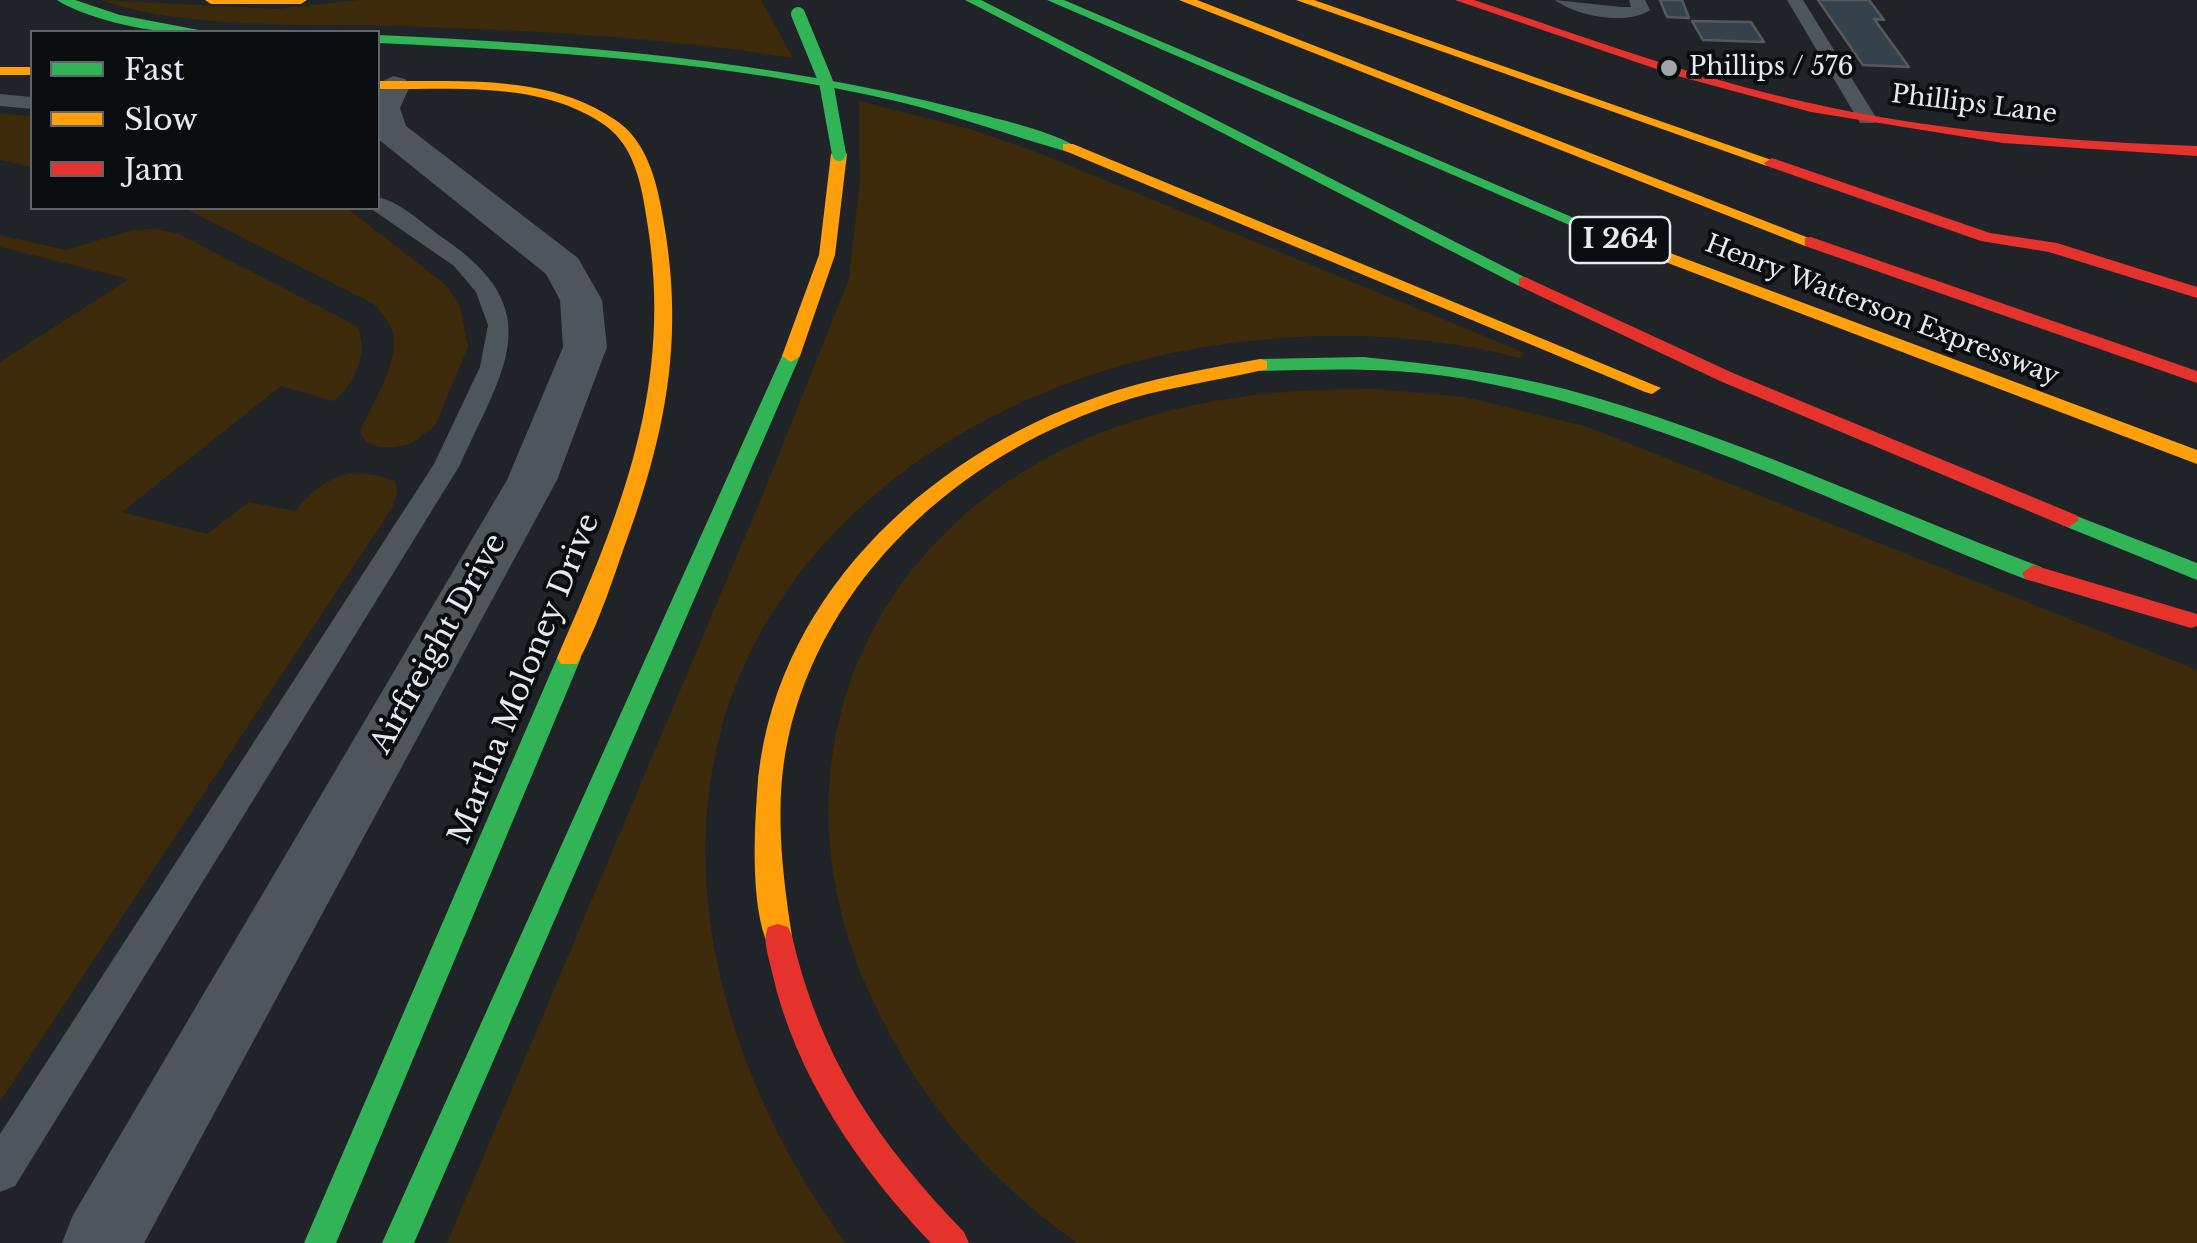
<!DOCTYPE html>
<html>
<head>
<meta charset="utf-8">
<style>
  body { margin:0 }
  #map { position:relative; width:2197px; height:1243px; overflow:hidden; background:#202428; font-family:"Libre Baskerville",serif }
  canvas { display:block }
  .legend { position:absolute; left:30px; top:30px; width:350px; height:180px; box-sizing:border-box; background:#090d10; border:2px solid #616569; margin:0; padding:12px 18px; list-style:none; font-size:30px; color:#e4eaef }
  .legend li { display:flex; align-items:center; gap:20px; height:50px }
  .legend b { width:50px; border:2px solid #616569 }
</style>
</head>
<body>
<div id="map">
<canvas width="2197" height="1243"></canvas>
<ul class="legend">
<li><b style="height:12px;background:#30b455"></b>Fast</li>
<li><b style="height:12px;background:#ff9f0a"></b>Slow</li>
<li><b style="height:12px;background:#e5322d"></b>Jam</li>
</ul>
</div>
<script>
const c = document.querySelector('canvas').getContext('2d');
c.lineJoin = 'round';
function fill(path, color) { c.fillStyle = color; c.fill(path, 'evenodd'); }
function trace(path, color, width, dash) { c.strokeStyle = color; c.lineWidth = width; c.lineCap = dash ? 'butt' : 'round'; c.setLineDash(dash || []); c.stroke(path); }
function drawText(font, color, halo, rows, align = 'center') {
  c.font = font + ' "Libre Baskerville",serif'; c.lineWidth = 8; c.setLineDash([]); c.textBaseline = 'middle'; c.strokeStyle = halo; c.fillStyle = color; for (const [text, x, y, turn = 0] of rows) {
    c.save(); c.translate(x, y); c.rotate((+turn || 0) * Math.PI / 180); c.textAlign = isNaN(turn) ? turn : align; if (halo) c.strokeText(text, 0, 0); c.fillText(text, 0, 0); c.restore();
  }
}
const green = new Path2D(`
  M101,0L277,9L359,0H761L793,58C661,37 530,30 397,26C310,24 180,29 101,0Z
  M859,101L970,129L1039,153L1525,353L1519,358C1425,333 1321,331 1225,344C1005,373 779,509 720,735C674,909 742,1103 846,1243H447L768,482L849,278L860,181Z
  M0,114L32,116V167L0,160Z
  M184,208H347L447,286L460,307L468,347L435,426L410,444L395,447H379L366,442L360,431C371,407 396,366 394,339C393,326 382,314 374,304Z
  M156,229L179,234L345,320L356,326C371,350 354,385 334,401L281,386L122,512L207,534L249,502L295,511C326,475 349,465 395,481L397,492L393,506L0,1102V362L129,279L0,247V235L66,250L133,230Z
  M1377,389L1465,397L1588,427L2197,670V1243H1077C986,1178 917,1098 871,996C769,774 857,541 1081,441C1176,399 1275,388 1377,389Z`);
const building = new Path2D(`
  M1660,0H1682L1689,18L1667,17Z
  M1818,0H1869L1884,20L1874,19L1909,67L1863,65Z
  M1692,21L1751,22L1764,42L1703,40Z`);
const lane = new Path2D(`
  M1555,0L1621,7H1631L1629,0H1645L1650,10C1627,26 1576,16 1555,0Z
  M1787,0H1803L1877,119L1874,123H1860Z
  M0,94L32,97V109L0,106Z
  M378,197C401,202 424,225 443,238C551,311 503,369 460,465L15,1186L0,1192V1134L434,464L480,367L488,325L476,292L454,266L370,208H378Z`);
const street = new Path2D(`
  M393,76L405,79L410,86L400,108L406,126L578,258L602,300L607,347L557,480L144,1243H62L73,1215L507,480L563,347L560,300L546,274L378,139V84Z`);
const fast = new Path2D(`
  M57,0H75L120,15L204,31C168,38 87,20 57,0Z
  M965,0H981L1534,282L1525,287L1519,286Z
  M1047,0H1064L1595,227L1581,230Z
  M378,35C575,44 769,60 960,109C989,117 1054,131 1076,147L1068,152C1012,136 957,116 900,102C729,62 553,51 378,43Z
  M791,350L800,356L414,1243H382L782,356Z
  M1363,357C1432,364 1499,372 1565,389C1728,433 1883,507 2041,567L2044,573L2033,581L2025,579C1842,507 1661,414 1465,379C1397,367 1329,369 1260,371L1251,365L1260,359Z
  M2069,513L2197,563V580L2062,525L2059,520Z
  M569,649L577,652L581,658L336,1243H304L557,658L561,652Z`);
const slow = new Path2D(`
  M205,0H307L301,4H211Z
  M1179,0H1197L1819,242L1817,246H1805Z
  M1296,0H1314L1780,163L1767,166Z
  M0,67H32V75H0Z
  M378,81C456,82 547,73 614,119C647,140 657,182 663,218C686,344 664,441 620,559C608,594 595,631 577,664H561L557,658C622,510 674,385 647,221C642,187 635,147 606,126C542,80 452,90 378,89Z
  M1063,144H1073L1661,388L1652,394L1645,392L1063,150Z
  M839,149L847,154L835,255L800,356L791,362L782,356L819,255L831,154Z
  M1587,222L2197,450V464L1581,230L1579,227Z
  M1260,359L1267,361V369C1214,382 1162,387 1111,405C958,458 824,577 788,739C774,803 782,872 792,936L788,945L778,948L768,945C751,907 754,836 757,794C769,603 924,457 1097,397C1150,378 1205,369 1260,359Z`);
const jam = new Path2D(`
  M1455,0H1474C1585,37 1695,78 1810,103C1937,132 2067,141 2197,146V156L2003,143L1811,112L1674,75Z
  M1772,158L1990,233L2057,243L2197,287V298L2049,252L1981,241L1767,166L1764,163Z
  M1811,237L2197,371V383L1805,246V238Z
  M1525,277L1733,373L2076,515L2079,520L2069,527L2062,525L1720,381L1519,286V278Z
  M2033,565L2197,614V626L2191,628L2025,579L2022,573Z
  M778,924L788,927L792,936C820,1058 878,1143 964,1232L969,1243H931C859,1168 795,1075 772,972C769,957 762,941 768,927Z`);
const fastBridge = new Path2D(`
  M798,14L826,82L839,154`);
const markers = [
  [1669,68,10,"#9fa5a9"]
];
const farPoinames = [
  ["Phillips / 576",1689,68]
];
const farStreetnames = [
  ["Phillips Lane",1974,105,7],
  ["Henry Watterson Expressway",1882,311,21]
];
const shields = [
  [1620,240,100]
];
const shieldNames = [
  ["I 264",1620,240]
];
const streetNames = [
  ["Airfreight Drive",439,644,-61],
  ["Martha Moloney Drive",525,679,-68]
];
fill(green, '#3c2a0a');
fill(building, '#35414b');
trace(building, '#55595c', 2.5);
fill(lane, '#4e555b');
fill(street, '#4e555b');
fill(fast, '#30b455');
fill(slow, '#ff9f0a');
fill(jam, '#e5322d');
trace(fastBridge, '#30b455', 14);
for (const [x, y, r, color] of markers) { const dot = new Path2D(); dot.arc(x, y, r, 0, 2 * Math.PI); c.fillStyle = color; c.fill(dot); trace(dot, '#090d10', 4); }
drawText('25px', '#e4eaef', '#090d10', farPoinames, 'left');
drawText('25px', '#e4eaef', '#090d10', farStreetnames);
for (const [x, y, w] of shields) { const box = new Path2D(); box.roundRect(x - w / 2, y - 23, w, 46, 8); c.fillStyle = '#090d10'; c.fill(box); trace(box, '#e4eaef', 2.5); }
drawText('bold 28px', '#e4eaef', null, shieldNames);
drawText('30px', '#e4eaef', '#090d10', streetNames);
</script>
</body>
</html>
